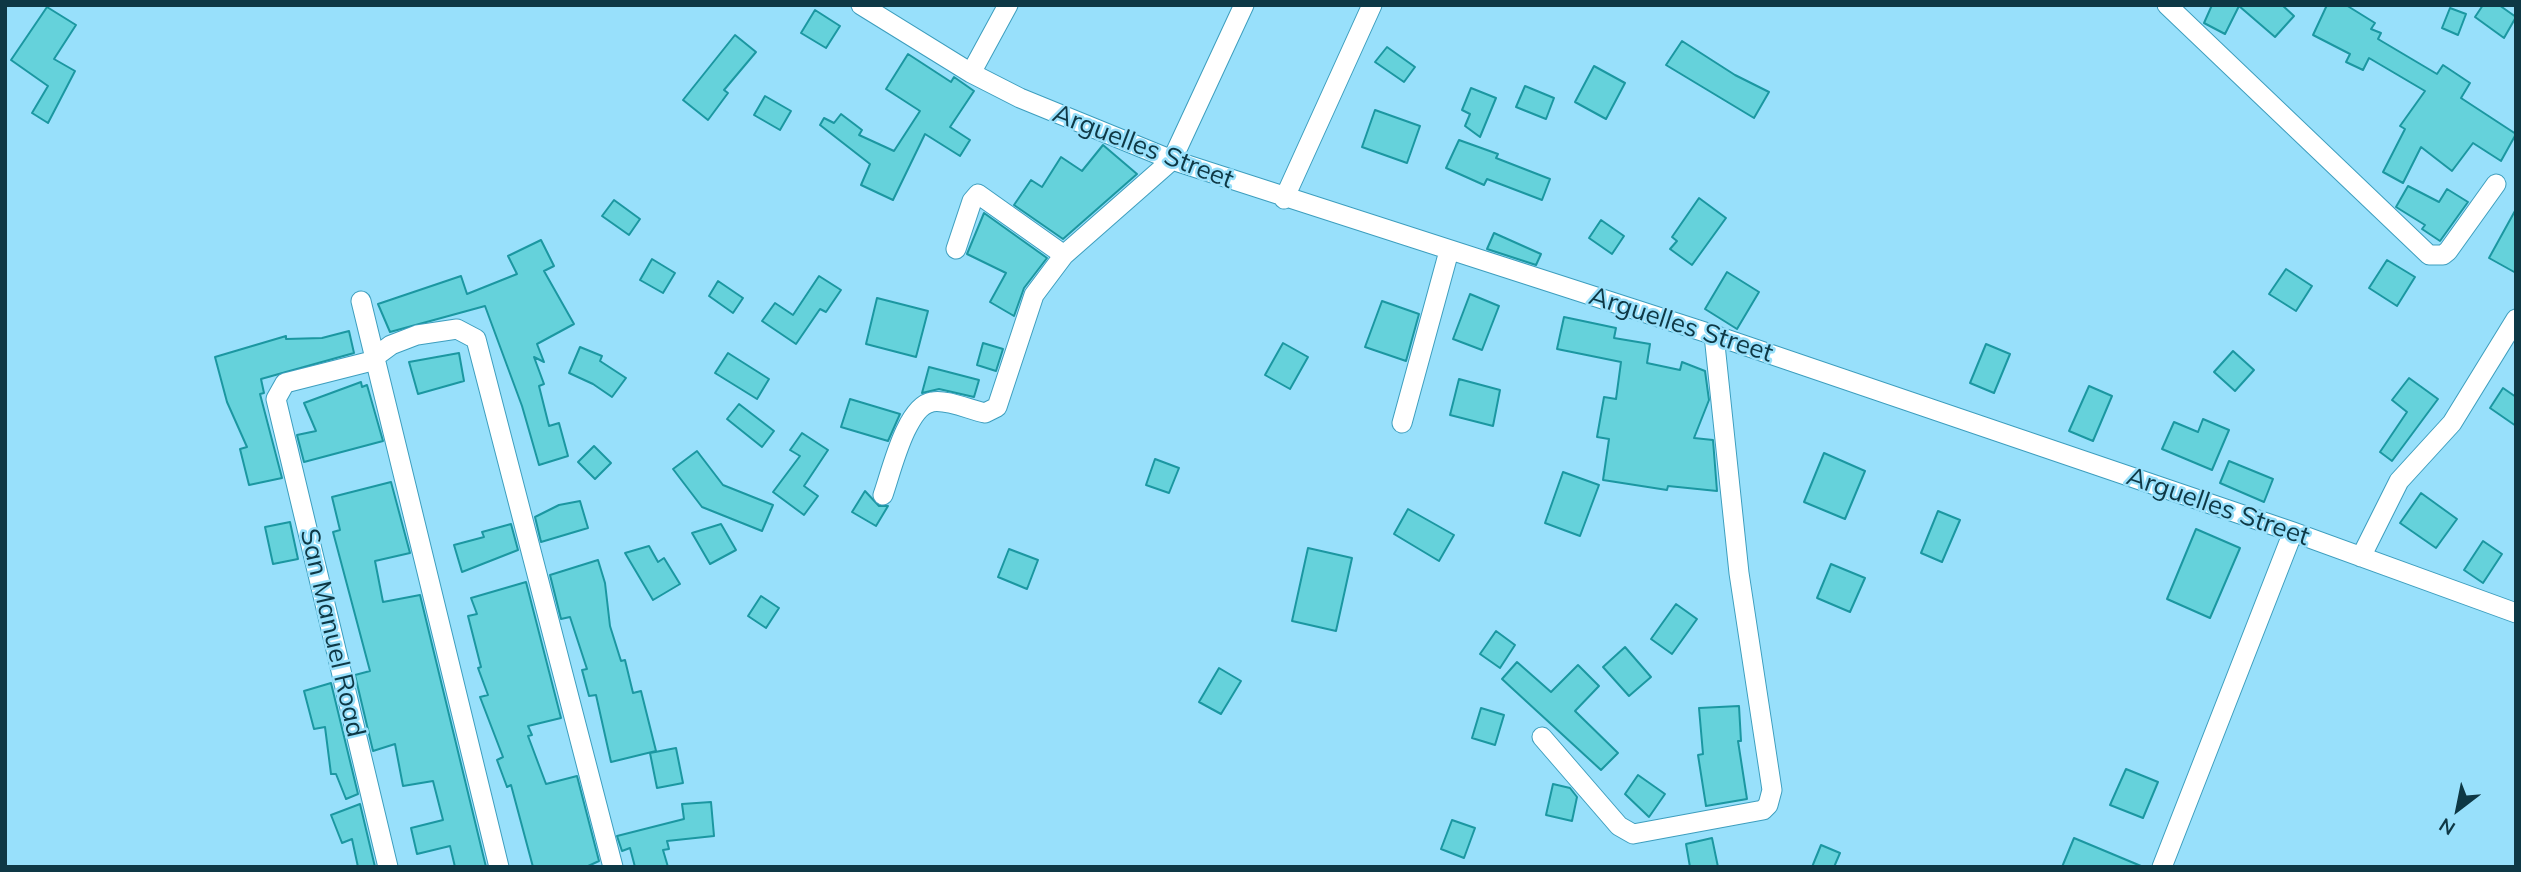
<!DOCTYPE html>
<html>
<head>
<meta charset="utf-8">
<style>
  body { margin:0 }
  #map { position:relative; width:2521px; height:872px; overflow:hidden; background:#98e0fb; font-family:Mulish,sans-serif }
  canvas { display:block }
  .frame { position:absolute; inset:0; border:7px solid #0e3845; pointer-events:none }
  .north { position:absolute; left:2423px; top:774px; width:70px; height:70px; -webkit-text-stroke:5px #98e0fb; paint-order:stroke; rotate:212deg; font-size:19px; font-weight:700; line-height:28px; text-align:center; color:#0e3845 }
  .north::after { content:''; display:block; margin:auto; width:24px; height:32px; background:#0e3845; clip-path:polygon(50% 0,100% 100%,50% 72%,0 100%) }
</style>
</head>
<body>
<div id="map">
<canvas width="2521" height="872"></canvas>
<div class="frame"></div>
<div class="north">N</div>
</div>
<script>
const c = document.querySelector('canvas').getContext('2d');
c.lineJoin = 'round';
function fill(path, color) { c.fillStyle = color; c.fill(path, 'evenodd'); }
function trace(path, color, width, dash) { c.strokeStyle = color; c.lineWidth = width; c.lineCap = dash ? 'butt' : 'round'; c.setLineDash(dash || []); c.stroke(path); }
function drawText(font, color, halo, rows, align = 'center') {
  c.font = font + ' Mulish,sans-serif'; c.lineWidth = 5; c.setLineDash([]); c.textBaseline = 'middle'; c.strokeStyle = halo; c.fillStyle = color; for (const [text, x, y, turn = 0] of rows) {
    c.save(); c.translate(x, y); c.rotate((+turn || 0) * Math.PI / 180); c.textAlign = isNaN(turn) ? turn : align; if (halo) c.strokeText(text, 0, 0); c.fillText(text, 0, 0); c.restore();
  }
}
const building = new Path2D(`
  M2212,5H2282L2294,16L2275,37L2239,6L2225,34L2204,23Z
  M2327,5H2346L2375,23L2371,29L2381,33L2378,39L2437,74L2443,65L2470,83L2461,98L2516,134L2501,161L2473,143L2452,171L2421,147L2403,183L2383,172L2405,129L2400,126L2425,91L2369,58L2363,70L2346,62L2350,54L2313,35Z
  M2483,5H2499L2516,17L2504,38L2475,17Z
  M47,7L76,25L54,59L75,71L48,123L32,113L48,86L11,60Z
  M2450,8L2466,14L2458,35L2442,28Z
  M815,10L840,26L826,48L801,33Z
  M735,35L756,52L724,90L728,93L708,120L683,100Z
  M1682,41L1735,75L1769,92L1754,118L1666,65Z
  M1387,47L1415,67L1404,82L1375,62Z
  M908,54L951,82L954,77L974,91L950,127L970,140L960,156L925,134L893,200L861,185L870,164L820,125L824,118L834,123L841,114L862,130L859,135L894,151L920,111L886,89Z
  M1594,66L1625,83L1606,119L1575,102Z
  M1525,86L1554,98L1546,119L1516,107Z
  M1471,88L1496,98L1480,137L1465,126L1470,114L1462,110Z
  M765,96L791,111L780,130L754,115Z
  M1375,110L1420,126L1407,163L1362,147Z
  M1459,140L1498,154L1496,158L1550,179L1542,200L1487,179L1484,185L1446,168Z
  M1103,145L1137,174L1063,239L1014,205L1031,180L1042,187L1061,157L1082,171Z
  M2408,186L2439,202L2447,189L2468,202L2440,241L2422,229L2425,225L2396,207Z
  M1699,198L1726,218L1692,265L1670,249L1677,241L1672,237Z
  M614,200L640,219L629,235L602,216Z
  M2516,209V273L2489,258Z
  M984,213L1047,258L1024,288L1014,316L990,302L1006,273L967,254Z
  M1601,220L1624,236L1612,254L1589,238Z
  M1494,233L1541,254L1536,265L1487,249Z
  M541,240L554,266L544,271L574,324L537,344L544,362L534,357L544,384L539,386L549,426L559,423L568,456L539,465L522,406L485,306L390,332L378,304L461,276L467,294L517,274L508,256Z
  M652,259L675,273L663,293L640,280Z
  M2387,260L2415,277L2397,306L2369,288Z
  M2286,269L2312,286L2296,311L2269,294Z
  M1727,272L1759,292L1737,329L1705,309Z
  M819,276L841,290L826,312L820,309L796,344L762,321L775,303L793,315Z
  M718,281L743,298L733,313L709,296Z
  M1470,294L1499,306L1482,350L1453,339Z
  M877,298L928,311L916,357L866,344Z
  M1382,301L1419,314L1406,361L1365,347Z
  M1564,317L1616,328L1614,338L1650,344L1647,363L1680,370L1682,362L1705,371L1709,400L1694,438L1713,440L1717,491L1668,486L1667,490L1603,480L1609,439L1597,437L1604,397L1616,399L1621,362L1557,349Z
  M349,331L354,353L261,379L264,393L260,394L282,478L249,485L240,449L247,447L227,402L215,357L286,336V339L322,338Z
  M983,343L1003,349L996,371L977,365Z
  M1283,343L1308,357L1290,389L1265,375Z
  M1986,344L2010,354L1994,393L1970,383Z
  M580,347L602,356L600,361L626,378L612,397L593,384L569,373Z
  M2233,351L2254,370L2235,391L2214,372Z
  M459,353L464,381L418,394L409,362Z
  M728,353L769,379L757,399L715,373Z
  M929,367L979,380L974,397L939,389L922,393Z
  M2409,378L2438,399L2392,461L2380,452L2407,412L2392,400Z
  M1459,379L1500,390L1493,426L1450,415Z
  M361,382L362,387L367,385L383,441L304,462L297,435L316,431L304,403Z
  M2089,386L2112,396L2093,441L2069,431Z
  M2503,388L2516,397V426L2490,408Z
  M850,399L900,414L888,441L841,427Z
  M739,404L774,431L762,447L727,419Z
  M2203,419L2229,430L2212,470L2162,449L2174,422L2198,432Z
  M802,433L828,450L804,486L818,496L804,515L773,492L800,456L790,450Z
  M594,446L611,463L595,479L578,462Z
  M697,451L723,485L773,505L762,531L702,507L673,469Z
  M1824,453L1865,471L1845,519L1804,502Z
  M1155,459L1179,468L1169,493L1146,485Z
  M2229,461L2273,479L2264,502L2220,483Z
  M1563,472L1599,485L1580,536L1545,523Z
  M391,482L410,553L375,561L383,602L420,595L486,867H455L450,846L417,854L411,828L443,820L433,781L403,786L395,744L373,751L355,675L370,671L333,532L340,530L332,497Z
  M865,491L879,506H888L876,526L852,512Z
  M2421,493L2457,519L2436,548L2400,523Z
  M580,501L588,528L541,542L535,517L559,505Z
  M1408,509L1454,535L1439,561L1394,534Z
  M1938,511L1960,520L1942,562L1921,553Z
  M290,522L298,559L273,564L265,527Z
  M511,524L518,550L462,572L454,545L484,537L482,532Z
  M721,524L736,550L710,564L692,533Z
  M2196,529L2240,548L2210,618L2167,599Z
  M2483,541L2502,554L2483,583L2464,570Z
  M649,546L658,562L664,558L680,584L653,600L625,553Z
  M1308,548L1352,558L1336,631L1292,621Z
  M1009,549L1038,560L1027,589L998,577Z
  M598,560L605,583L610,626L621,661L625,660L633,693L641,691L656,751L611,762L596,695L589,696L582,670L587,669L570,617L561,619L550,575Z
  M1831,564L1865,578L1850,612L1817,598Z
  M526,582L561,718L528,726L532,735L528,736L546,784L577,776L599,861L586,867H533L511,785L507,787L497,760L503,757L480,697L488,695L478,668L481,667L468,616L477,614L471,598Z
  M761,596L779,608L766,628L748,616Z
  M1676,604L1697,619L1672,654L1651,639Z
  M1496,631L1515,645L1500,668L1480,654Z
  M1625,647L1651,677L1629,696L1603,667Z
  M1517,662L1551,692L1578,665L1599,686L1575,711L1618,753L1601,770L1502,679Z
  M1219,668L1241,681L1221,714L1199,702Z
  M331,683L358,794L346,799L336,774H331L325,727L314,729L304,691Z
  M1739,706L1741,741H1738L1747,799L1706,806L1698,755L1703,754L1699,708Z
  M1481,708L1504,715L1495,745L1472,738Z
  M676,748L683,783L657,788L650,753Z
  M2126,769L2158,782L2143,818L2110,805Z
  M1638,775L1665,794L1649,817L1625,794Z
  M1553,784L1570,788L1577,797L1572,821L1546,815Z
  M711,802L714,836L667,841L669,849L663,850L668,867H635L630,848L622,851L617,836L684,819L682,804Z
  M360,804L375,867H358L352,839L342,843L331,815Z
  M1452,820L1475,828L1464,858L1441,849Z
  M1712,838L1718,867H1690L1686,844Z
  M2074,838L2141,866V867H2062Z
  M1821,845L1840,853L1834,867H1812Z`);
const minor = new Path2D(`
  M861,5L971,73L1020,98L1172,160L1714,335L2293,532L2516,613
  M2167,5L2429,255H2443L2448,251L2496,184
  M971,73L1008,5
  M1284,199L1372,5
  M956,249L972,201L978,194L1064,255
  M361,301L499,867
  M1402,423L1449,251
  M883,495C891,473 906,406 932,402C947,399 970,410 985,413L997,407L1034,295L1064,255L1172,160L1244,5
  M2361,557L2399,481L2452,423L2516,319
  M1542,737L1619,826L1633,834L1763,810L1768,805L1772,790L1739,573L1714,335
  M388,867L276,399L285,383L368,362L391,345L417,335L457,329L476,339L613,867
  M2162,867L2293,532`);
const streetNames = [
  ["Arguelles Street",1143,147,21],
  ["Arguelles Street",1681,325,18],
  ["Arguelles Street",2218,507,19],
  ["San Manuel Road",332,633,77]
];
fill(building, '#65d2db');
trace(building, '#1b97a1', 2);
trace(minor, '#3d9ebe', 21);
trace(minor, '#fff', 19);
drawText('26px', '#0e3845', '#98e0fb', streetNames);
</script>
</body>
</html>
